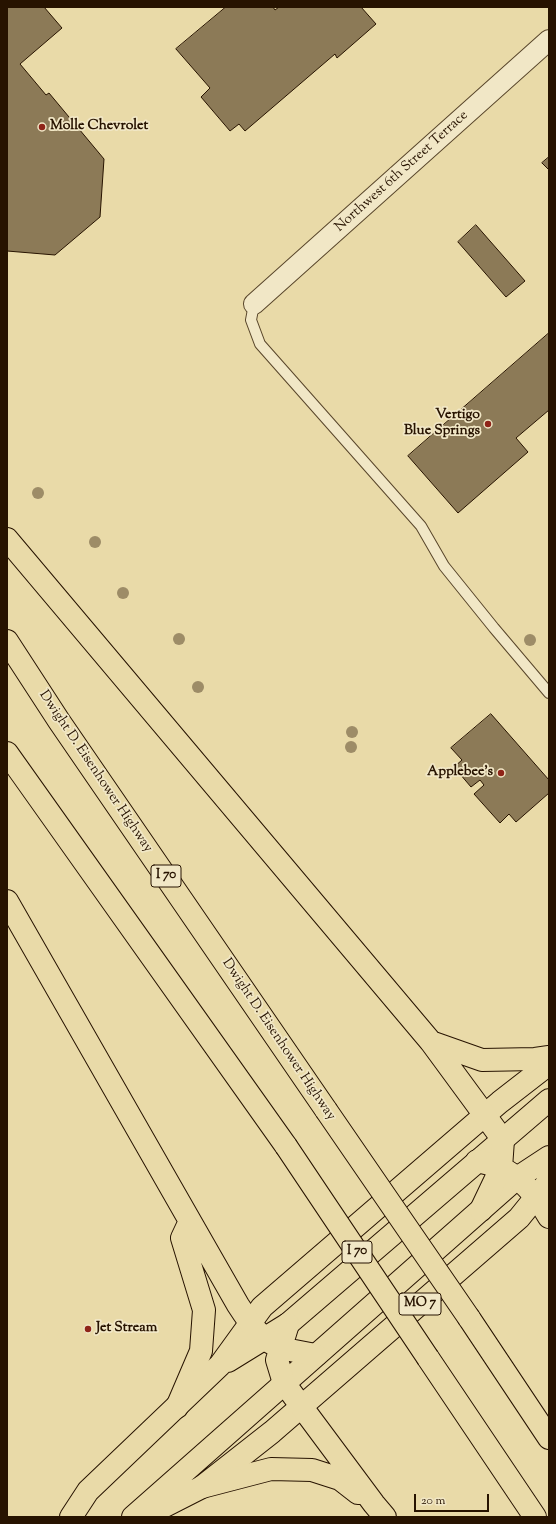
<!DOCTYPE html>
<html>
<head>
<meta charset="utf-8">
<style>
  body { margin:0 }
  #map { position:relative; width:556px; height:1524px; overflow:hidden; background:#e9daa8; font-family:"Sorts Mill Goudy",serif }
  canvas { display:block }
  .frame { position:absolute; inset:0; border:8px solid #271300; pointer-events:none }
  .scale { position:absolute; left:414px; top:1494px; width:75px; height:18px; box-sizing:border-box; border:2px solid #271300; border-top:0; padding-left:5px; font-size:12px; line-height:14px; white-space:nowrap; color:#271300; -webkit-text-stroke:3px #f1e7c6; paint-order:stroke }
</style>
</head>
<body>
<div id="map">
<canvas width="556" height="1524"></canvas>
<div class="frame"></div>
<div class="scale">20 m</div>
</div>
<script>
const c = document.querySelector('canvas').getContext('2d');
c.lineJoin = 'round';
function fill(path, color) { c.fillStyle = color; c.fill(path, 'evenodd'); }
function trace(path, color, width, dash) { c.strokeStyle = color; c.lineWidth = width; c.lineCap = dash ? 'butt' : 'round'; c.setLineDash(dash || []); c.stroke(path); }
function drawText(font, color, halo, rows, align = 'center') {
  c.font = font + ' "Sorts Mill Goudy",serif'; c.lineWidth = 3.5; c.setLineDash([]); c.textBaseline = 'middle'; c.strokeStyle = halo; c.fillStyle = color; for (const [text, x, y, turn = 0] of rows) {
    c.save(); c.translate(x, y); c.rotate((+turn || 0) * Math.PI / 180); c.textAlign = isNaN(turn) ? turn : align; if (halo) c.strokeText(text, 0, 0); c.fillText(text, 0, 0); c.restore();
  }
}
const building = new Path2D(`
  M7,7H44L62,28L20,64L46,95L49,93L104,159L100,217L55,255L7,251Z
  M226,7H273L275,10L279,7H361L376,24L337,58L335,54L245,131L239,124L230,131L201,97L210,88L176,49Z
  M549,157V170L542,163Z
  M476,225L525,281L506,297L458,242Z
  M549,333V410L516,438L528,452L458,513L408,456Z
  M491,714L549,780V793L516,822L509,814L500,823L474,794L484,785L480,780L471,787L454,767L462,760L451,748Z`);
const lane = new Path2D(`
  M254,304L251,320L260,344L421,526L444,566L494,628L549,693`);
const street = new Path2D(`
  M254,304L549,40`);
const primary = new Path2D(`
  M228,1361L288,1324L549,1100
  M149,1514L202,1487L272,1432L519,1218L549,1181
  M71,1517L88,1491L220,1365L262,1307L500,1102L549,1064
  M133,1517L517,1178L549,1157`);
const highway = new Path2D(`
  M7,539L431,1042L503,1140L501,1168L481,1210
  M7,641L59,721L326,1110
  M7,753L286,1146
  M7,901L238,1305C249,1322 262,1342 282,1348C293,1351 305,1353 316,1355
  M431,1042L482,1060L535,1059L549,1057
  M477,1161C485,1163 494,1165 501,1168C522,1178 538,1198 549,1217
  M469,1318L549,1438
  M288,1324L277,1360L284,1383L374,1504L385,1517
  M428,1358L535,1517
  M177,1407L201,1351L204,1310L182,1238L190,1221
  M202,1487L271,1469L312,1470L340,1479L358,1493`);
const highwayBridge = new Path2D(`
  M326,1110L469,1318
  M286,1146L428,1358`);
const trees = [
  [38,493],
  [95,542],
  [123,593],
  [179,639],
  [530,640],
  [198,687],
  [352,732],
  [351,747]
];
const markers = [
  [42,127,4,"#8f2418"],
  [488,424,4,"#8f2418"],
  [501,773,4,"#8f2418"],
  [88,1329,4,"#8f2418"]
];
const shields = [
  [166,876,30],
  [357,1252,30],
  [420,1304,42]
];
const shieldNames = [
  ["I 70",166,876],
  ["I 70",357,1252],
  ["MO 7",420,1304]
];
const poiNames = [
  ["Molle Chevrolet",50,127],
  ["Vertigo",480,416,"right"],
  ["Blue Springs",480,432,"right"],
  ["Applebee's",493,773,"right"],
  ["Jet Stream",96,1329]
];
const streetNames = [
  ["Northwest 6th Street Terrace",402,172,-42],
  ["Dwight D. Eisenhower Highway",95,772,56],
  ["Dwight D. Eisenhower Highway",278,1040,56]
];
fill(building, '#8c7a57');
trace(building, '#271300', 1);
trace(lane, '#58452a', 12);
trace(street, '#58452a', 22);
trace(primary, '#271300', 24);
trace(highway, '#271300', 24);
trace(lane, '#f1e7c6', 10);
trace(street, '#f1e7c6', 20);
trace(primary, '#e9daa8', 22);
trace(highway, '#e9daa8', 22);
trace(highwayBridge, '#271300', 24, []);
trace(highwayBridge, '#e9daa8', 22);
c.fillStyle = '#9d8c67';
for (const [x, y] of trees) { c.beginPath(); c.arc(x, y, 6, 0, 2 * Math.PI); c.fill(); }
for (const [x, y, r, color] of markers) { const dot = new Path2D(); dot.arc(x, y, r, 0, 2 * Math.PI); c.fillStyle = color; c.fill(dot); trace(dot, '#f1e7c6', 1.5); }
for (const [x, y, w] of shields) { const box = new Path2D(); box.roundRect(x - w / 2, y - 11, w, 22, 3); c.fillStyle = '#f1e7c6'; c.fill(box); trace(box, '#271300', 1); }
drawText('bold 13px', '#271300', null, shieldNames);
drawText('bold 14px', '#271300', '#f1e7c6', poiNames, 'left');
drawText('14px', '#271300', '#f1e7c6', streetNames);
</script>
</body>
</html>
